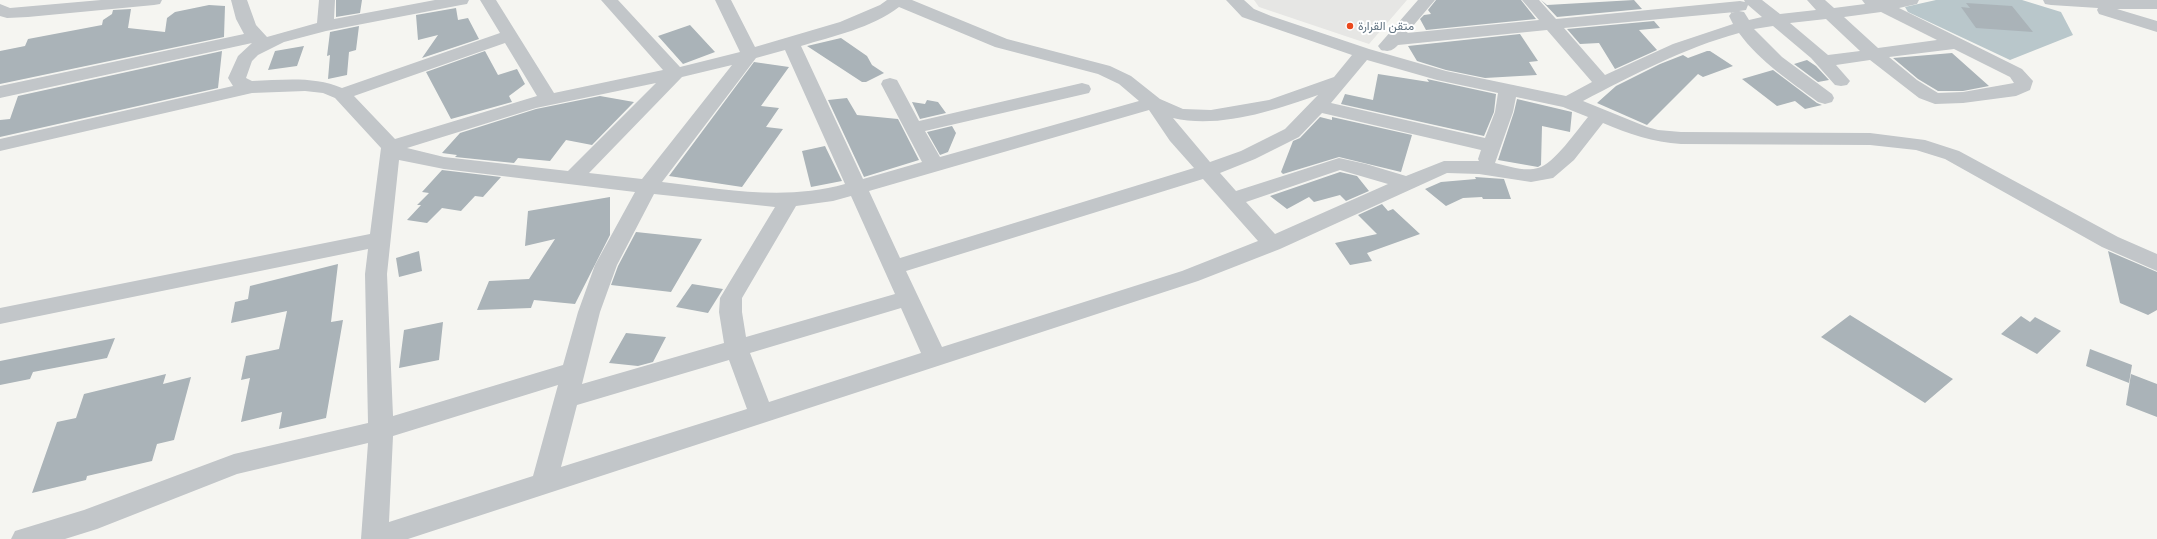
<!DOCTYPE html>
<html>
<head>
<meta charset="utf-8">
<style>
  body { margin:0 }
  canvas { display:block; background:#f5f5f1 }
</style>
</head>
<body>
<canvas width="2157" height="539"></canvas>
<script>
const c = document.querySelector('canvas').getContext('2d');
c.lineJoin = 'round';
function fill(path, color) { c.fillStyle = color; c.fill(path, 'evenodd'); }
function trace(path, color, width, dash) { c.strokeStyle = color; c.lineWidth = width; c.lineCap = dash ? 'butt' : 'round'; c.setLineDash(dash || []); c.stroke(path); }
function drawText(font, color, halo, rows, align = 'center') {
  c.font = font + ' "Golos Text",Vazirmatn,sans-serif'; c.lineWidth = 4; c.setLineDash([]); c.textBaseline = 'middle'; c.strokeStyle = halo; c.fillStyle = color; for (const [text, x, y, turn = 0] of rows) {
    c.save(); c.translate(x, y); c.rotate((+turn || 0) * Math.PI / 180); c.textAlign = isNaN(turn) ? turn : align; if (halo) c.strokeText(text, 0, 0); c.fillText(text, 0, 0); c.restore();
  }
}
const built = new Path2D(`
  M1254,0H1407L1369,44L1259,7Z`);
const water = new Path2D(`
  M1936,0H2022L2061,12L2073,35L2010,60L1908,12L1905,7Z`);
const building = new Path2D(`
  M336,0H362L360,13L336,17Z
  M1436,0H1521L1536,19L1426,30L1420,19L1424,15L1431,14L1428,10Z
  M1541,0L1547,5L1634,0L1642,9L1557,17Z
  M1966,3L2012,6L2033,32L1976,28L1961,7L1970,8Z
  M209,5L225,6L224,37L0,84V51L25,46L28,39L102,25L103,20L112,14L113,10L131,9L128,28L165,32L167,18L175,12Z
  M456,8L458,20L468,18L479,39L422,58L438,35L418,40L416,15Z
  M1654,21L1660,28L1639,30L1657,50L1615,69L1599,43L1580,44L1567,29Z
  M690,25L715,52L683,64L658,36Z
  M359,26L356,50L349,52L347,75L328,79L330,55L327,56L330,32Z
  M1520,34L1538,61L1529,62L1537,75L1485,78L1446,70L1417,61L1408,46Z
  M841,38L867,56L872,65L884,73L866,82H862L807,46Z
  M304,46L297,66L268,70L275,51Z
  M222,51L218,88L0,137V120L10,119L18,96Z
  M485,51L498,75L517,69L525,84L509,96L512,102L451,119L426,72Z
  M1707,51H1710L1733,66L1703,77L1698,74L1647,125L1597,103L1616,86L1660,64L1683,55L1688,58Z
  M1952,53L1989,86L1963,91H1938L1918,79L1893,58Z
  M1807,60L1816,66L1829,80L1818,82L1794,64Z
  M754,62L789,67L761,106L779,108L766,127L783,129L742,187L669,176Z
  M1773,70L1817,103L1822,105L1805,109L1795,101L1777,106L1742,79Z
  M1378,74L1429,82L1427,79L1496,94L1494,112L1484,136L1341,104L1345,94L1373,100Z
  M600,96L634,102L592,145L566,140L550,161L518,158L514,163L455,157L457,155L442,153L460,133L536,109Z
  M847,98L857,115L898,119L919,160L864,177L828,100Z
  M1517,99L1572,112L1570,132L1542,126L1541,165L1538,167L1498,160L1514,112Z
  M927,100L938,102L946,113L920,119L912,102L925,104Z
  M1320,117L1332,120V117L1412,135L1401,172L1339,157L1283,174L1281,172L1293,141L1300,138Z
  M952,126L956,133L948,152L940,155L927,132Z
  M825,146L842,181L811,187L802,151Z
  M442,170L501,177L483,197L475,196L461,211L442,208L427,223L407,220L421,205H417L429,193L422,192Z
  M1340,172L1357,176L1369,191L1346,201L1340,195L1314,202L1309,197L1287,209L1270,196Z
  M1475,177L1504,179L1511,199H1483L1482,197L1463,198L1446,206L1425,189L1441,182L1476,179Z
  M610,197V235L575,304L534,300L531,308L477,310L489,281L529,279L555,239L525,246L528,211Z
  M1382,204L1388,211L1393,209L1420,234L1367,253L1372,261L1350,265L1335,243L1377,234L1358,215Z
  M636,232L702,239L671,292L611,285L618,266Z
  M419,251L422,271L399,277L396,258Z
  M2108,251L2157,272V310L2148,315L2120,303Z
  M338,264L331,322L343,320L326,418L279,429L282,412L241,422L250,378L241,380L246,356L279,349L287,311L231,323L235,302L248,299L250,286Z
  M692,284L723,289L708,313L676,307Z
  M1850,315L1953,379L1925,403L1821,337Z
  M2021,316L2030,322L2035,317L2061,331L2037,354L2001,334Z
  M443,322L439,360L399,368L404,330Z
  M626,333L666,337L653,362L638,366L609,363Z
  M115,338L107,358L33,372L30,379L0,385V361Z
  M2090,349L2132,365L2129,383L2086,366Z
  M166,374L163,384L191,377L174,440L157,444L152,461L87,476L86,480L32,493L57,422L76,418L84,394Z
  M2131,374L2157,384V417L2126,405Z`);
const minor = new Path2D(`
  M101,0H162L160,4L154,5L28,17L7,18L0,16V4L10,8Z
  M231,0H247L256,25L267,37L317,23L319,0H335L334,19L435,0H469L467,4L461,5L326,31L284,42L258,55L252,61L246,78L252,81C283,80 314,76 342,88L500,33L480,0H496L554,93L663,70L601,0H618L680,67L740,52L715,0H731L755,47L840,22L880,5L887,0H912L1007,39L1110,66L1131,76L1160,99L1183,109L1211,110L1269,100L1334,77L1352,55L1242,17L1226,0H1244L1254,9L1271,16L1369,49L1446,71L1566,96L1592,82L1547,30L1398,45C1392,51 1389,52 1381,50L1378,46L1418,0H1435L1407,33L1539,20L1522,0H1539L1556,19L1740,1L1745,2L1744,0H1762L1780,14L1816,10L1807,0H1825L1834,8L1865,4L1862,0H1919L1917,4L1899,8L2022,69L2033,81L2030,90L2016,96L1963,103L1935,104L1919,98L1870,60L1836,65L1850,81L1847,85L1841,86L1835,85L1811,58L1773,26L1754,29L1782,57L1832,94L1834,98L1832,102L1825,104L1818,102C1790,81 1760,62 1739,33C1684,48 1633,75 1583,101L1647,127L1658,130L1681,132L1870,133L1925,140L1959,151L2118,237L2157,254V271L2102,247L1945,159L1916,150L1870,145L1681,144C1653,142 1629,134 1603,123L1574,160L1553,178L1531,182L1479,174L1447,173L1280,249L1198,281L408,539H361L368,443L237,474L97,529L65,539H11L15,531L84,510L234,454L368,423L365,274L368,249L0,324V308L370,234L381,148L335,98L323,93L305,91L252,93L0,151V139L233,86L228,78L238,56L252,43L0,98V86L244,34L236,19ZM1748,5L1762,17L1749,20L1744,12L1739,11L1746,10ZM899,7L995,47L1098,74L1119,84L1139,101L940,157L925,131L1089,93L1091,89L1089,85L1082,83L919,121L897,80L890,78L883,80L881,84L922,162L863,179L801,46C833,36 872,28 899,7ZM1732,12L1729,16L1733,24L1673,44L1605,75L1564,28L1735,12ZM1881,12L1937,40L1878,48L1844,17ZM1826,19L1860,51L1828,55L1790,23ZM505,43L537,96L395,139L354,96ZM1954,49L2010,77L2014,83L1963,92L1938,93L1917,80L1889,57ZM785,50L845,184C785,201 723,189 662,182L756,58ZM1367,60L1437,80L1498,93L1495,112L1485,138L1331,103ZM732,65L642,179L589,173L682,77ZM656,83L568,171L444,157L407,148L536,108ZM1318,95L1285,129L1241,151L1210,162L1173,118C1219,129 1276,110 1318,95ZM1516,97L1563,107L1588,117C1577,130 1554,164 1538,168C1525,172 1508,166 1495,163L1513,112ZM1149,110L1170,141L1194,168L900,258L869,191ZM1322,113L1481,150L1478,159L1479,161H1444L1406,176L1366,164L1339,158L1236,191L1220,173L1255,159L1299,137ZM399,160L444,169L635,192L595,265L578,312L563,365L393,416L387,274ZM1340,170L1388,184L1275,234L1246,202ZM1203,179L1258,241L1182,271L942,347L906,271ZM654,194L775,207L720,298L719,312L724,343L582,384L600,312L617,265ZM851,196L895,294L746,337L742,312V298L796,206L833,201ZM901,308L921,353L769,402L750,353ZM729,360L747,409L561,467L577,405ZM558,385L533,476L389,522L393,436Z
  M2043,0H2157V9H2117L2157,21V32L2099,14L2097,10L2098,8L2051,5L2045,4Z`);
const markers = [
  [1350,26,4,"#ea481c"]
];
const farPoinames = [
  ["متقن القرارة",1358,26]
];
fill(built, '#e6e6e4');
fill(water, '#b9c7cb');
fill(building, '#aab3b8');
fill(minor, '#c2c6c9');
for (const [x, y, r, color] of markers) { const dot = new Path2D(); dot.arc(x, y, r, 0, 2 * Math.PI); c.fillStyle = color; c.fill(dot); trace(dot, '#fff', 1.5); }
drawText('12px', '#637583', '#fff', farPoinames, 'left');
</script>
</body>
</html>
